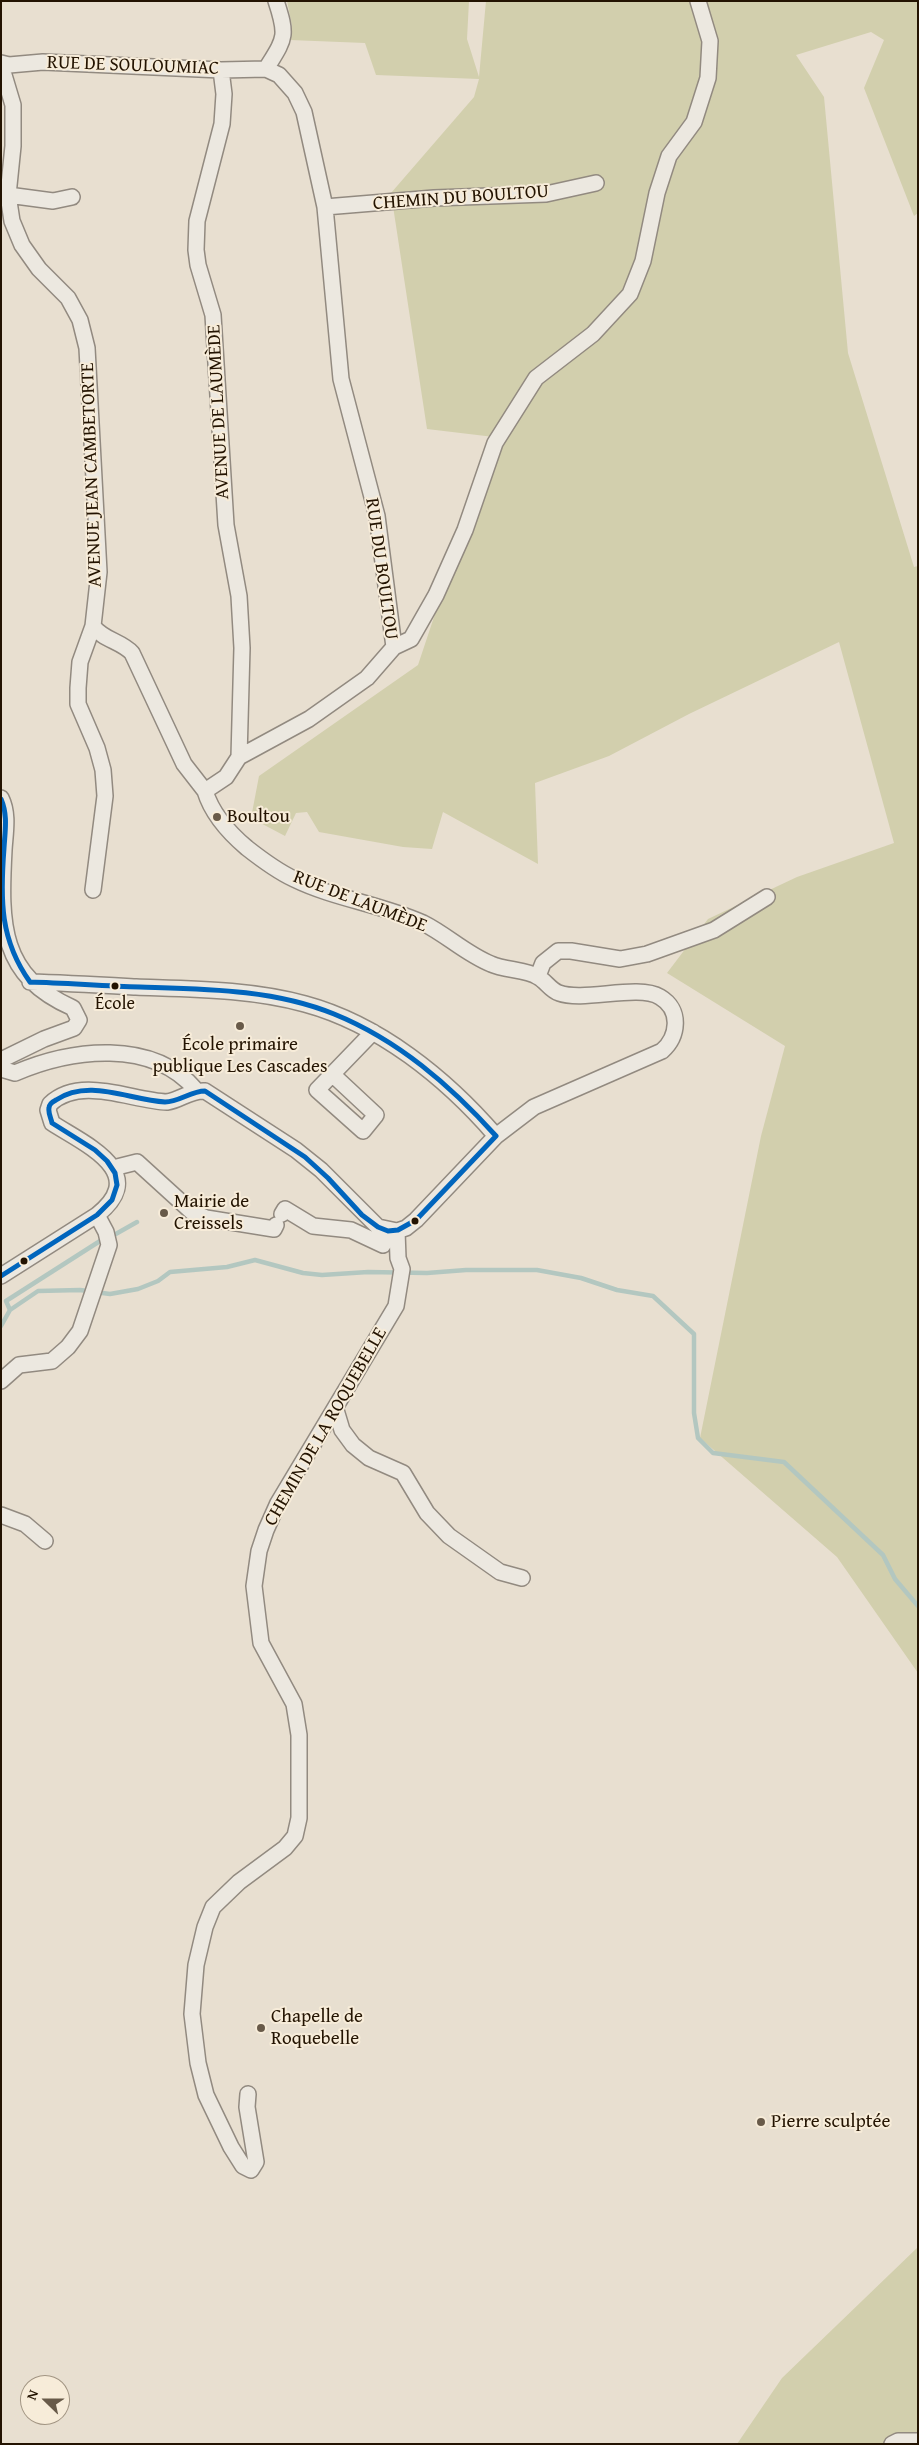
<!DOCTYPE html>
<html>
<head>
<meta charset="utf-8">
<style>
  body { margin:0 }
  #map { position:relative; width:919px; height:2445px; overflow:hidden; background:#e8dfd0; font-family:"Gentium Book Plus",serif }
  canvas { display:block }
  .frame { position:absolute; inset:0; border:2px solid #231301; pointer-events:none }
  .north { position:absolute; left:20px; top:2375px; width:50px; height:50px; box-sizing:border-box; background:#f7ecd9; border:1px solid #a29583; border-radius:50%; rotate:292deg; font-size:14px; font-weight:700; line-height:20px; text-align:center; color:#231301 }
  .north::after { content:''; display:block; margin:auto; width:18px; height:22px; background:#685a49; clip-path:polygon(50% 0,100% 100%,50% 72%,0 100%) }
</style>
</head>
<body>
<div id="map">
<canvas width="919" height="2445"></canvas>
<div class="frame"></div>
<div class="north">N</div>
</div>
<script>
const c = document.querySelector('canvas').getContext('2d');
c.lineJoin = 'round';
function fill(path, color) { c.fillStyle = color; c.fill(path, 'evenodd'); }
function trace(path, color, width, dash) { c.strokeStyle = color; c.lineWidth = width; c.lineCap = dash ? 'butt' : 'round'; c.setLineDash(dash || []); c.stroke(path); }
function drawText(font, color, halo, rows, align = 'center') {
  c.font = font + ' "Gentium Book Plus",serif'; c.lineWidth = 4; c.setLineDash([]); c.textBaseline = 'middle'; c.strokeStyle = halo; c.fillStyle = color; for (const [text, x, y, turn = 0] of rows) {
    c.save(); c.translate(x, y); c.rotate((+turn || 0) * Math.PI / 180); c.textAlign = isNaN(turn) ? turn : align; if (halo) c.strokeText(text, 0, 0); c.fillText(text, 0, 0); c.restore();
  }
}
const green = new Path2D(`
  M287,1H469L467,39L479,77L486,1H918V213L914,216L864,88L884,40L871,32L796,55L824,97L848,353L914,567L918,566V1673L837,1557L700,1438L761,1136L785,1046L667,973L708,919L797,877L894,843L839,642L689,714L609,756L535,783L538,864L443,812L432,849L403,847L319,832L307,812L296,813L285,836L251,818L259,776L418,665L494,437L427,429L391,193L474,97L479,79L376,75L365,43L290,40L292,26Z
  M918,2247V2444H737L782,2378Z`);
const stream = new Path2D(`
  M114,1235L137,1222
  M10,1310L6,1301L100,1241
  M1,1326L10,1310L38,1291L80,1290L110,1294L138,1289L158,1281L170,1272L227,1267L255,1260L303,1273L322,1275L368,1272L427,1273L466,1270H537L581,1278L617,1290L653,1296L694,1334V1413L698,1438L713,1453L784,1462L883,1555L895,1579L918,1606`);
const minor = new Path2D(`
  M1,63L9,65L43,62L221,70L266,69L279,75L295,93L304,112L325,207L341,379L377,516L394,647L367,678L309,719L239,757L226,777L205,791L184,764L132,653C121,641 103,640 93,626
  M1,65L13,105V146L8,195L12,221L22,245L39,269L68,298L80,320L87,348L99,572L93,626L80,662L78,688V704L97,748L103,770L105,796L93,890
  M266,69C285,38 288,37 276,1
  M221,70L224,94L222,124L197,221L196,250L198,265L213,315L226,525L239,596L242,648L239,757
  M8,195L53,201L72,197
  M325,207L434,198L546,194L596,183
  M394,647L411,639L436,595L465,530L495,443L536,378L593,334L630,294L643,261L657,193L669,156L694,122L708,78L710,41L698,1
  M1,798C9,814 5,833 4,850C0,925 0,976 73,1008L79,1020L74,1028L44,1039L1,1060
  M538,976L543,963L558,951H571L620,959L647,954L714,930L767,897
  M30,982C65,983 100,985 136,987C191,989 251,989 305,1004C379,1024 446,1078 496,1136
  M1,1069L15,1073C71,1049 152,1038 196,1090
  M332,1074L376,1115L363,1131L317,1090L373,1032
  M113,1168L137,1162L192,1212L206,1218L274,1229L276,1225
  M282,1214L285,1209L313,1226L351,1230L383,1245L388,1231
  M1,1276L97,1215C151,1172 84,1144 52,1123L48,1110L50,1104C81,1075 132,1101 167,1102C181,1100 190,1090 205,1091L296,1150L321,1170L378,1227L397,1231L406,1228L416,1220L496,1136L534,1107L662,1051C678,1037 682,1010 660,997C638,984 584,1002 559,993C550,990 546,981 538,977C528,970 504,970 491,964C466,954 447,935 423,923C381,904 335,899 294,879C277,871 261,859 247,848C228,832 212,814 205,791
  M1,1381L19,1365L52,1361L68,1347L80,1331L109,1245L106,1232L97,1215
  M336,1410L342,1430L353,1445L369,1458L403,1473L427,1513L449,1536L500,1572L522,1578
  M1,1515L25,1524L45,1541
  M248,2094L247,2107L256,2162L251,2170L243,2166L231,2147L206,2095L198,2063L192,2014L196,1965L205,1927L213,1907L239,1882L285,1848L295,1836L299,1818V1735L294,1704L261,1643L254,1586L259,1551L266,1530L278,1503L396,1306L402,1269L398,1258L397,1231
  M892,2444L898,2441H918`);
const bus1 = new Path2D(`
  M1,799C8,815 5,831 4,848C0,900 0,940 30,982
  M30,982C67,983 103,986 140,987C204,989 273,989 334,1014C398,1040 450,1085 496,1136
  M1,1276L97,1215L112,1200L117,1185L115,1173L107,1161L95,1150L52,1123C51,1118 48,1113 49,1108C49,1104 52,1102 56,1100C89,1078 129,1100 165,1102C179,1102 191,1091 205,1091L305,1157L328,1178L362,1215L378,1227L388,1231L398,1230L416,1220L496,1136`);
const markers = [
  [217,817,5,"#685a49"],
  [115,986,4.5,"#231301"],
  [240,1026,5,"#685a49"],
  [164,1213,5,"#685a49"],
  [415,1221,4.5,"#231301"],
  [24,1261,4.5,"#231301"],
  [261,2028,5,"#685a49"],
  [761,2122,5,"#685a49"]
];
const busNames = [
  ["École",115,1004]
];
const streetNames = [
  ["RUE DE SOULOUMIAC",133,66,2],
  ["CHEMIN DU BOULTOU",461,198,-4],
  ["AVENUE DE LAUMÈDE",219,412,-93],
  ["AVENUE JEAN CAMBETORTE",92,475,-92],
  ["RUE DU BOULTOU",381,569,82],
  ["RUE DE LAUMÈDE",360,902,21],
  ["CHEMIN DE LA ROQUEBELLE",326,1427,-60]
];
const poiNames = [
  ["Boultou",227,817],
  ["École primaire",240,1045,"center"],
  ["publique Les Cascades",240,1067,"center"],
  ["Mairie de",174,1202],
  ["Creissels",174,1224],
  ["Chapelle de",271,2017],
  ["Roquebelle",271,2039],
  ["Pierre sculptée",771,2122]
];
fill(green, '#d2cfad');
trace(stream, '#b3c7c0', 4.5);
trace(minor, '#928a80', 18);
trace(minor, '#ece8e0', 15);
trace(bus1, '#0065bd', 5);
for (const [x, y, r, color] of markers) { const dot = new Path2D(); dot.arc(x, y, r, 0, 2 * Math.PI); c.fillStyle = color; c.fill(dot); trace(dot, '#f7ecd9', 2); }
drawText('18px', '#231301', '#f7ecd9', busNames);
drawText('19px', '#231301', '#f7ecd9', streetNames);
drawText('19px', '#231301', '#f7ecd9', poiNames, 'left');
</script>
</body>
</html>
